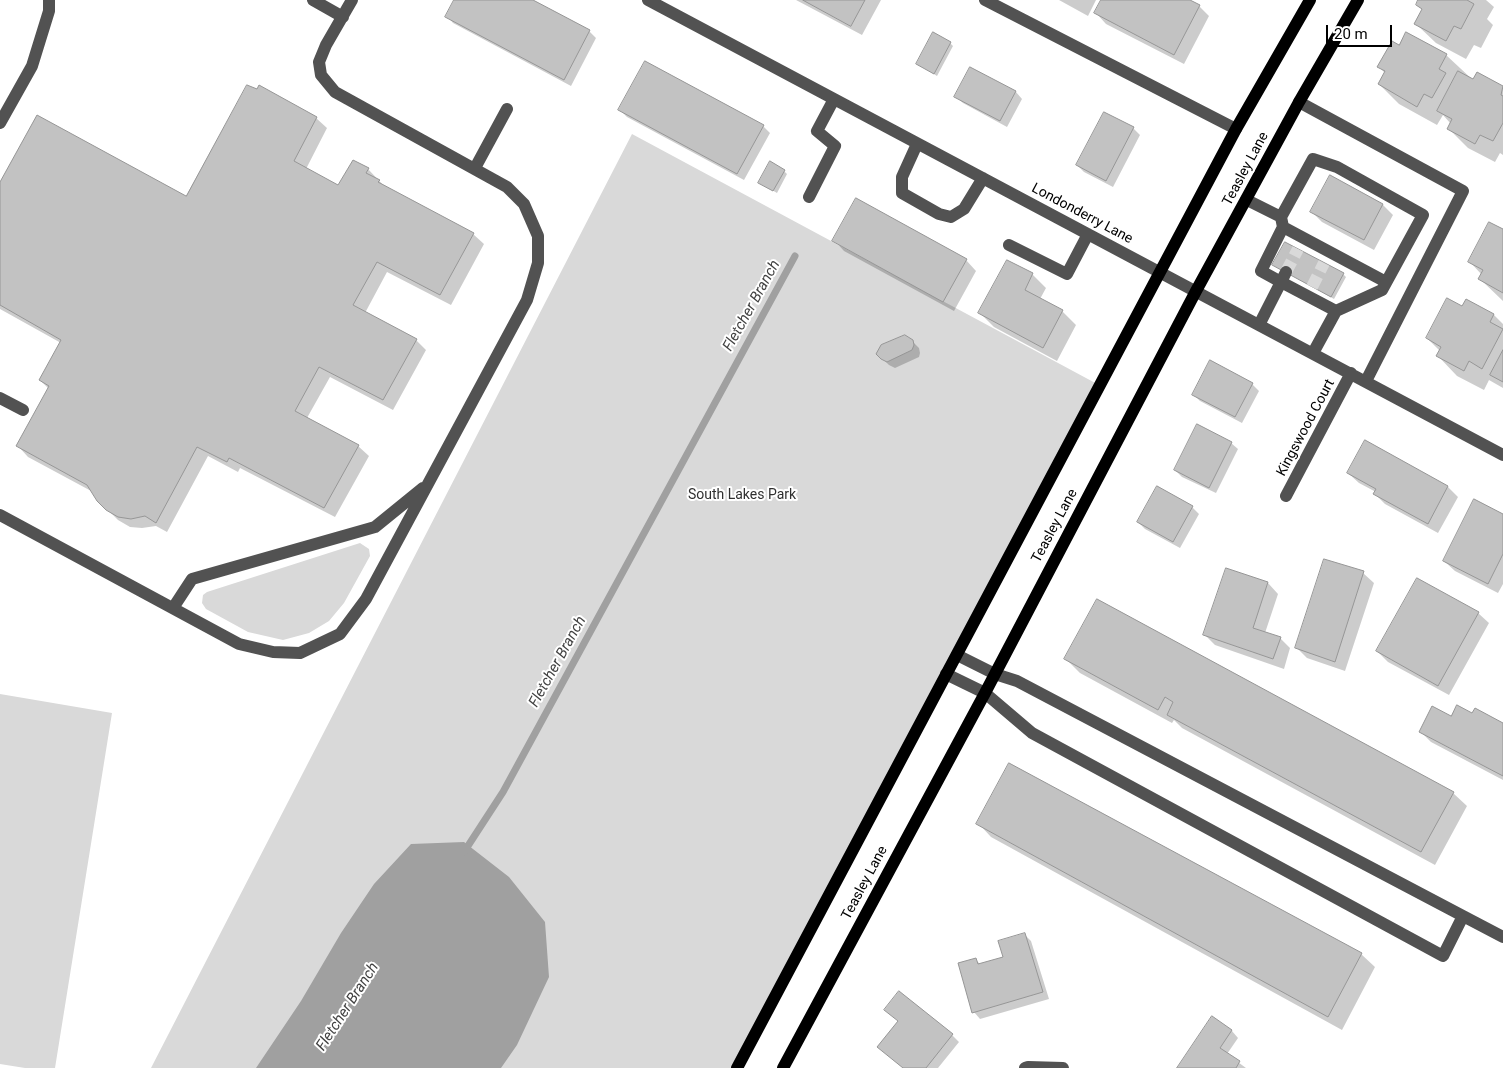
<!DOCTYPE html>
<html>
<head>
<meta charset="utf-8">
<style>
  body { margin:0 }
  #map { position:relative; width:1503px; height:1068px; overflow:hidden; background:#fff; font-family:Roboto,sans-serif }
  canvas { display:block }
  .scale { position:absolute; left:1326px; top:25px; width:66px; height:22px; box-sizing:border-box; border:2px solid #000; border-top:0; padding-left:6px; font-size:15px; line-height:18px; white-space:nowrap; color:#000; -webkit-text-stroke:4px #fff; paint-order:stroke }
</style>
</head>
<body>
<div id="map">
<canvas width="1503" height="1068"></canvas>
<div class="scale">20 m</div>
</div>
<script>
const c = document.querySelector('canvas').getContext('2d');
c.lineJoin = 'round';
function fill(path, color) { c.fillStyle = color; c.fill(path, 'evenodd'); }
function trace(path, color, width, dash) { c.strokeStyle = color; c.lineWidth = width; c.lineCap = dash ? 'butt' : 'round'; c.setLineDash(dash || []); c.stroke(path); }
function drawText(font, color, halo, rows, align = 'center') {
  c.font = font + ' Roboto,sans-serif'; c.lineWidth = 4; c.setLineDash([]); c.textBaseline = 'middle'; c.strokeStyle = halo; c.fillStyle = color; for (const [text, x, y, turn = 0] of rows) {
    c.save(); c.translate(x, y); c.rotate((+turn || 0) * Math.PI / 180); c.textAlign = isNaN(turn) ? turn : align; if (halo) c.strokeText(text, 0, 0); c.fillText(text, 0, 0); c.restore();
  }
}
const green = new Path2D(`
  M632,134L1099,385L737,1068H151Z
  M360,543L369,549L370,556L344,603L329,621L309,633L283,640L248,632L206,609L202,603L203,595L207,592Z
  M0,694L112,713L55,1068H25L0,1064Z`);
const water = new Path2D(`
  M464,842L509,877L545,922L549,977L517,1045L501,1068H256L301,1001L341,933L374,884L411,844Z`);
const shadow = new Path2D(`
  M455,0H530L589,31L596,38L571,86L453,23L447,16Z
  M796,0H881L862,35Z
  M1059,0H1096L1088,16Z
  M1102,0H1187L1199,6L1209,16L1184,64L1106,24L1096,13Z
  M1420,0H1486L1494,7L1487,19L1493,25L1481,48L1474,45L1466,59L1436,43L1416,24L1423,10L1417,5Z
  M950,43L953,46L937,76L918,64Z
  M1399,47L1446,55L1474,81L1477,74L1503,87V155L1500,153L1495,162L1468,148L1448,128L1451,124L1443,115L1437,125L1399,104L1379,84L1385,73L1379,67Z
  M971,68L1016,92L1022,99L1007,127L963,103L956,97Z
  M620,110L763,126L770,133L744,180L627,117Z
  M1105,113L1133,128L1140,135L1113,187L1084,172L1077,165Z
  M316,118L327,128L306,169L339,187L368,169L385,187L473,234L484,244L451,305L387,272L365,313L416,340L426,350L393,410L330,377L307,418L358,446L369,456L335,517L240,468L238,472L208,456L167,532L156,526L142,528L130,527L118,520L98,500L93,492L28,457L18,446L49,389L40,380L61,343L0,309V185L186,197Z
  M784,171L787,174L777,193L760,183Z
  M1383,205L1393,215L1374,250L1322,222L1312,212Z
  M1503,231V301L1480,279L1482,275L1470,262Z
  M834,240L966,260L976,271L954,311L844,251Z
  M1008,261L1032,274L1046,288L1040,299L1062,311L1076,325L1057,361L994,327L980,313Z
  M1274,265L1343,274L1346,277L1334,299Z
  M1467,301L1494,315L1503,324V388L1489,380L1484,390L1457,376L1438,356L1440,351L1427,338L1463,308Z
  M912,341L919,348L920,353L919,357L895,368L889,365L878,354Z
  M1252,384L1259,391L1242,423L1200,401L1193,394Z
  M1365,442L1448,487L1458,497L1438,533L1385,504L1375,494L1376,492L1359,483L1348,473Z
  M1231,443L1238,449L1216,493L1182,477L1175,470Z
  M1157,488L1192,507L1199,514L1180,548L1145,529L1138,522Z
  M1503,516V584L1498,593L1455,571L1444,561Z
  M1227,569L1268,583L1278,594L1265,633L1280,638L1290,648L1284,669L1215,645L1205,635Z
  M1363,573L1374,583L1345,671L1307,658L1297,648Z
  M1478,613L1489,623L1449,695L1388,662L1377,651Z
  M1066,659L1453,793L1467,806L1435,865L1182,728L1174,720L1172,723L1080,673Z
  M1472,715L1503,724V780L1431,742L1421,732L1452,718Z
  M978,823L1361,954L1375,967L1342,1030L991,837Z
  M1024,934L1031,941L1049,999L980,1019L974,1012L975,959L981,965L1005,958Z
  M1212,1018L1232,1031L1238,1038L1227,1054L1246,1068H1179Z
  M952,1035L959,1042L938,1068H903Z`);
const stream = new Path2D(`
  M464,852L503,792L795,256`);
const building = new Path2D(`
  M454,0H533L590,30L564,80L445,17Z
  M803,0H865L851,26Z
  M1101,0H1190L1200,5L1174,55L1094,13Z
  M1418,0H1467L1474,4L1461,29L1454,26L1446,41L1414,24L1422,9L1416,5Z
  M933,32L951,42L934,74L916,64Z
  M1406,32L1447,54L1439,69L1446,73L1432,98L1424,94L1417,107L1378,84L1385,71L1377,67L1392,41L1399,45Z
  M645,61L764,125L737,174L618,110Z
  M970,67L1016,91L1000,121L954,97Z
  M1458,71L1473,79L1477,72L1503,86L1501,95L1503,96V123L1493,141L1480,135L1475,144L1447,129L1452,119L1437,111Z
  M247,85L257,89L259,85L317,117L294,161L338,185L353,160L369,168L366,173L380,180L378,182L474,233L440,295L377,262L353,305L417,339L383,400L319,367L295,411L359,445L324,508L229,458L227,462L197,447L156,523L145,516L131,519L118,517L106,510L97,501L87,485L16,446L49,386L39,380L61,340L0,305V182L37,115L186,196Z
  M1104,112L1134,127L1106,181L1076,165Z
  M770,161L785,170L773,191L758,183Z
  M1330,175L1383,204L1364,240L1310,212Z
  M856,198L967,259L943,302L832,241Z
  M1489,222L1503,229V293L1478,279L1483,270L1468,262Z
  M1285,242L1344,273L1331,297L1272,265Z
  M1007,260L1033,273L1025,290L1063,310L1043,348L978,313Z
  M1447,298L1462,306L1466,299L1494,314L1490,322L1503,329L1482,369L1469,361L1464,371L1436,356L1441,347L1426,338Z
  M905,335L913,340L914,345L912,350L887,362L881,359L876,354L881,345Z
  M1503,350V382L1490,375Z
  M1210,360L1253,383L1235,417L1192,395Z
  M1197,424L1232,442L1209,488L1174,470Z
  M1365,440L1448,486L1428,524L1373,494L1376,489L1347,473Z
  M1157,486L1193,506L1173,542L1137,522Z
  M1474,499L1503,514V554L1488,584L1443,561Z
  M1324,559L1364,571L1335,662L1295,648Z
  M1226,568L1268,582L1253,628L1281,637L1273,659L1203,635Z
  M1417,578L1479,612L1438,686L1376,651Z
  M1097,599L1454,792L1421,852L1167,715L1173,702L1165,697L1158,710L1064,659Z
  M1457,705L1472,713L1475,708L1503,723V776L1419,732L1432,706L1451,716Z
  M1009,763L1362,953L1328,1017L976,824Z
  M1025,933L1043,992L972,1013L958,963L976,958L978,964L1003,957L998,941Z
  M899,991L953,1034L926,1068H903L877,1047L898,1021L884,1010Z
  M1212,1016L1232,1030L1220,1048L1240,1061L1236,1068H1177Z`);
const minorTunnel = new Path2D(`
  M1286,272L1298,249
  M1312,287L1324,263`);
const minor = new Path2D(`
  M313,0L343,17
  M648,0L1503,455
  M985,0L1236,129
  M1299,102L1463,191L1366,381
  M0,123L32,66L49,11V0
  M917,144L902,177V193L939,214L951,217L964,209L983,178
  M475,168L507,109
  M809,197L835,146L817,131L834,99
  M1247,200L1281,217L1283,227L1386,282
  M1281,217L1313,159L1337,167L1423,215L1382,290L1336,311L1313,353
  M1283,227L1261,271L1281,282L1286,272
  M1009,245L1067,274L1088,234
  M1259,325L1281,282L1336,311
  M0,398L23,410
  M1286,496L1351,373
  M0,515L239,644L273,652L300,653L340,634L366,599L527,300L538,263V236L524,204L507,187L335,92L321,75L319,62L326,45L352,0
  M173,608L192,579L375,527L423,488
  M946,674L985,693L1032,733L1443,956L1463,916L1017,681L995,674L957,655
  M1463,916L1503,937
  M1025,1068L1028,1067L1063,1068`);
const major = new Path2D(`
  M737,1068L1236,129L1310,0
  M783,1068L985,693L1196,291L1299,102L1358,0`);
const streetNames = [
  ["Teasley Lane",1246,169,-62],
  ["Londonderry Lane",1082,214,28],
  ["Kingswood Court",1306,428,-62],
  ["Teasley Lane",1055,526,-62],
  ["Teasley Lane",865,883,-62]
];
const parkNames = [
  ["South Lakes Park",742,495]
];
const waterNames = [
  ["Fletcher Branch",752,306,-61],
  ["Fletcher Branch",558,662,-61],
  ["Fletcher Branch",348,1007,-57]
];
fill(green, '#d9d9d9');
fill(water, '#a0a0a0');
fill(shadow, '#0003');
trace(stream, '#a0a0a0', 7);
fill(building, '#c2c2c2');
trace(building, '#969696', 1);
trace(minorTunnel, '#d9d9d9', 12, [12, 6]);
trace(minor, '#525252', 12);
trace(major, '#000', 12);
drawText('14px', '#000', '#fff', streetNames);
drawText('14px', '#303030', '#fff', parkNames);
drawText('italic 15px', '#414141', '#fff', waterNames);
</script>
</body>
</html>
